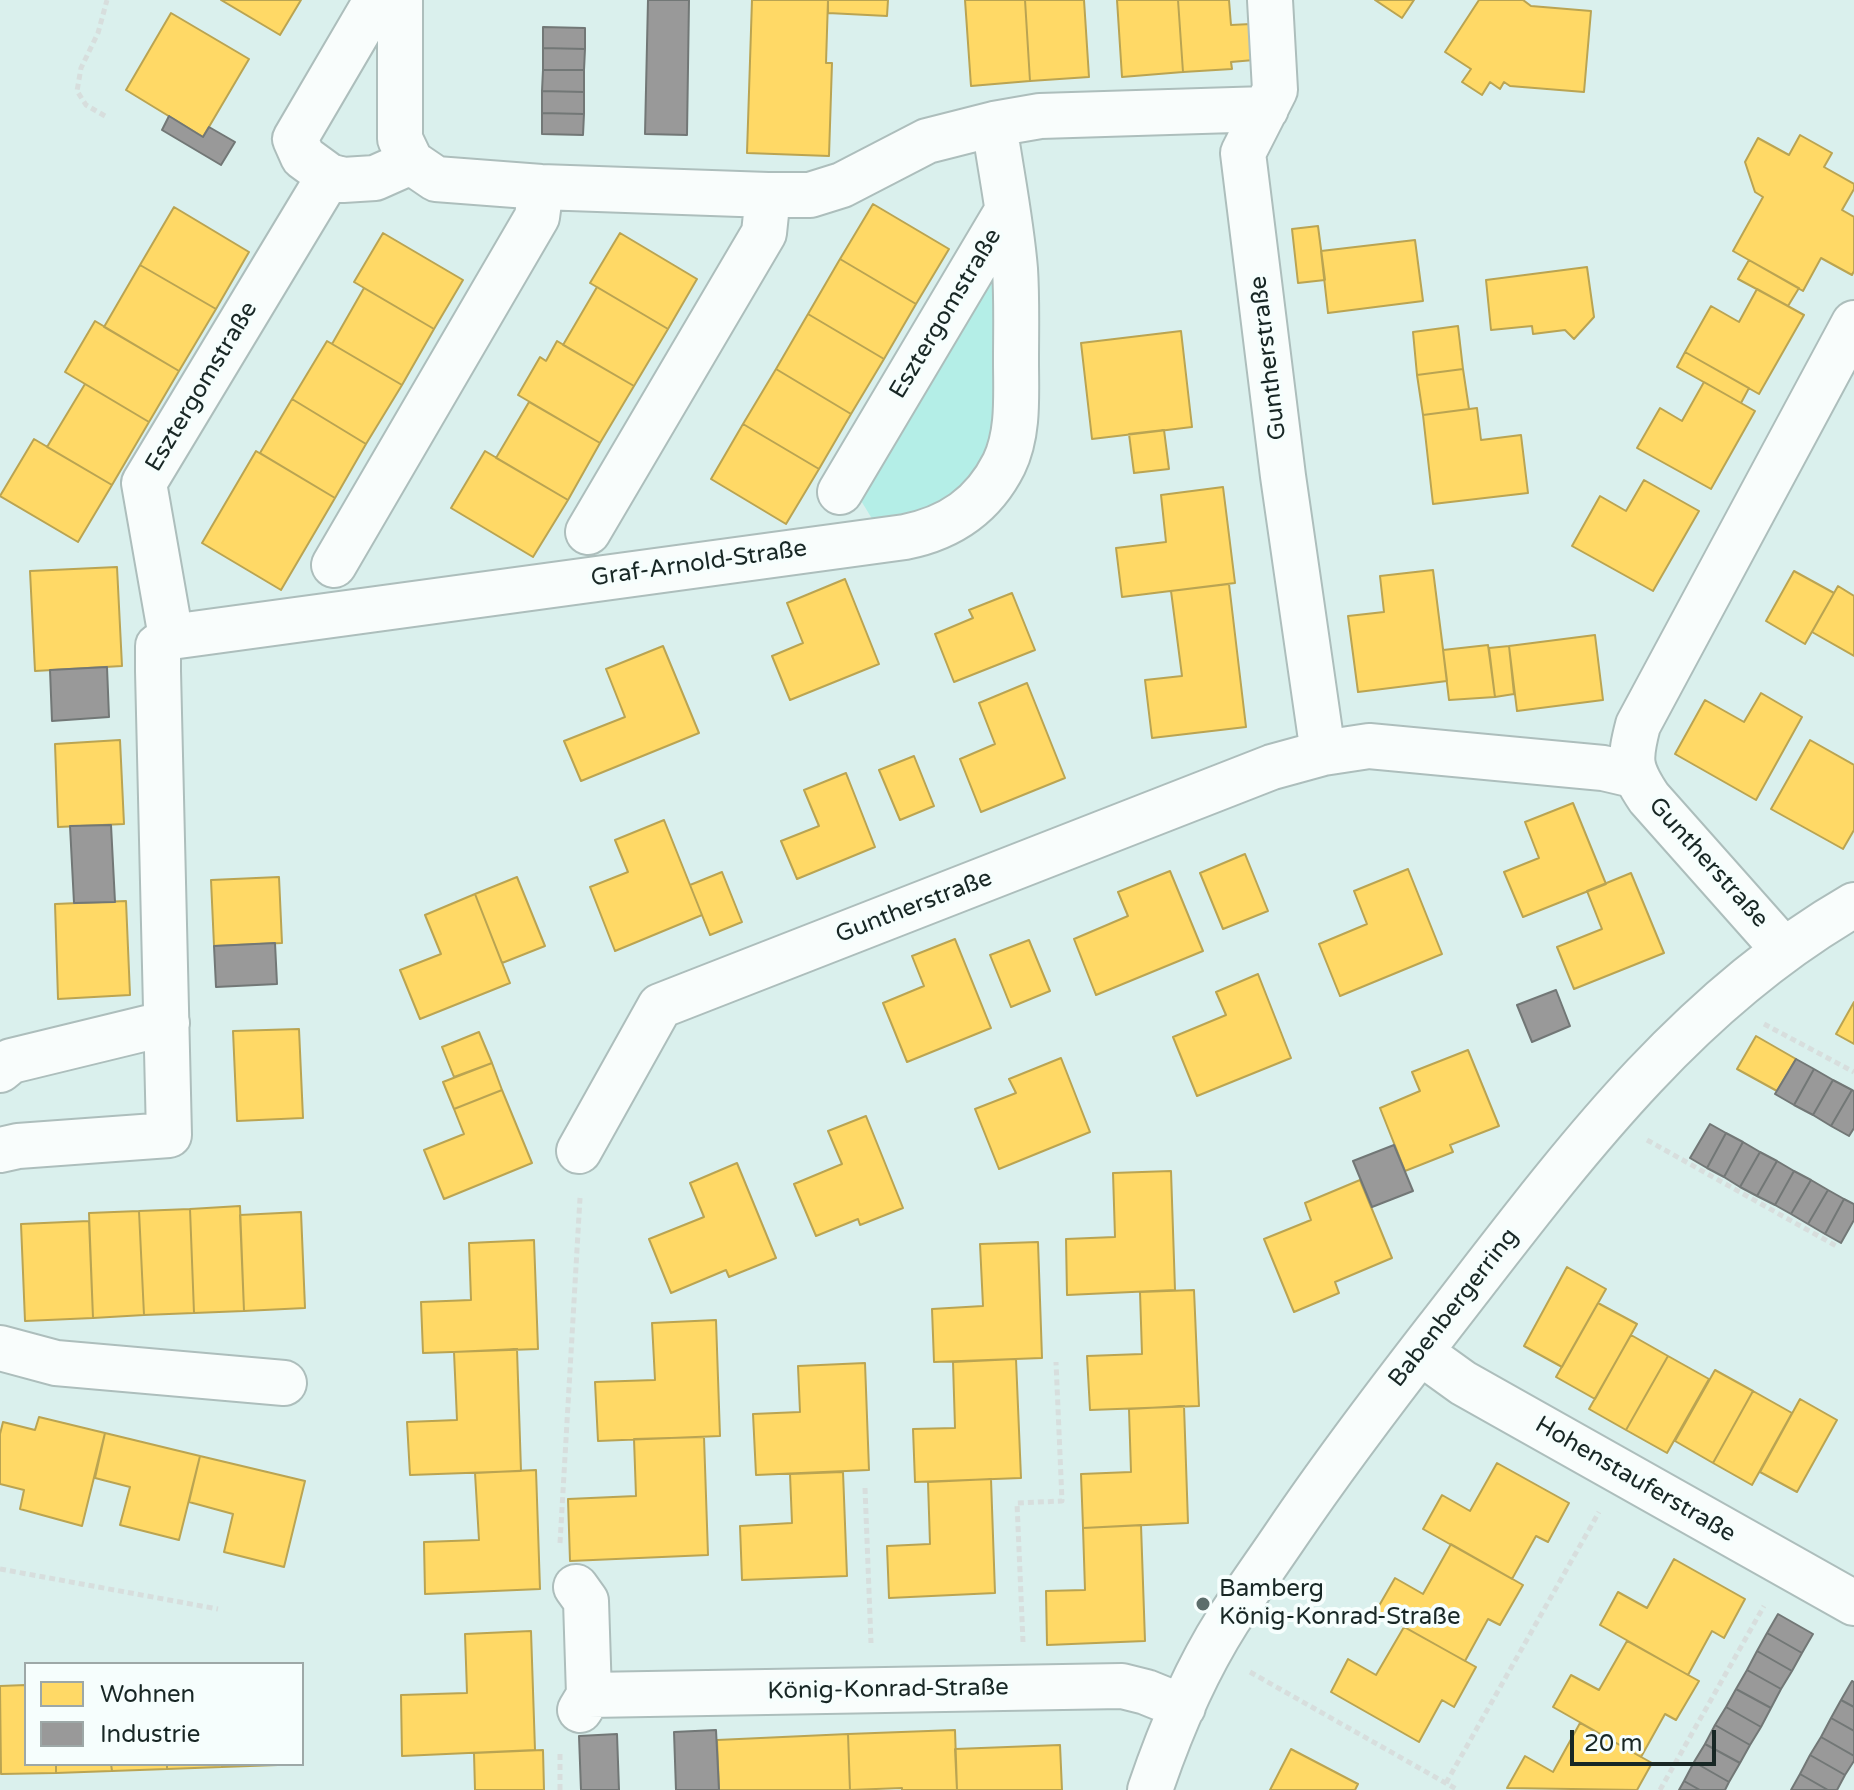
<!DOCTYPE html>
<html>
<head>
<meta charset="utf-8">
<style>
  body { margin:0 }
  #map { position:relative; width:1854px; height:1790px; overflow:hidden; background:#daf0ed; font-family:"Varela Round",sans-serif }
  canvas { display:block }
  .legend { position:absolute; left:24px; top:1662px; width:280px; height:104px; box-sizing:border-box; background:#f6fefd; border:2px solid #9da8a7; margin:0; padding:10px 14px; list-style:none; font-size:24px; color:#182725 }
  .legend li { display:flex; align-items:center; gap:16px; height:40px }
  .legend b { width:40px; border:2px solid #9da8a7 }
  .scale { position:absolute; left:1570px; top:1730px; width:146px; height:36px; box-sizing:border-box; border:4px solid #182725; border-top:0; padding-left:10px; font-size:24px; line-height:28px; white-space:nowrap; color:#182725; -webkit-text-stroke:6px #f6fefd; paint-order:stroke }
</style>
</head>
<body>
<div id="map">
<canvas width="1854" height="1790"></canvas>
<ul class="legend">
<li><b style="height:22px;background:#ffd966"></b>Wohnen</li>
<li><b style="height:22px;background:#999"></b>Industrie</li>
</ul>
<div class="scale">20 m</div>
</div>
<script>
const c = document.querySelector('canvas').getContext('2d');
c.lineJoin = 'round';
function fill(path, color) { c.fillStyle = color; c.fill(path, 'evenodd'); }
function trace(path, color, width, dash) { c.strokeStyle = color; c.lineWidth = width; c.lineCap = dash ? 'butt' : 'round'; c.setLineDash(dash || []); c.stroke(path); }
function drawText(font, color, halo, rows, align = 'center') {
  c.font = font + ' "Varela Round",sans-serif'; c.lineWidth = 8; c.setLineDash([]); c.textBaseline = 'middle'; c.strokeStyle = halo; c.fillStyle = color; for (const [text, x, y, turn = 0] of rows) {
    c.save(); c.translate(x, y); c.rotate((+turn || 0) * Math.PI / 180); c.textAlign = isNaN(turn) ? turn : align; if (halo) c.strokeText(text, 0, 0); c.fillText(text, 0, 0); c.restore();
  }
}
const green = new Path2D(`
  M989,272L1003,273L1000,433L989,462L947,507L874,522L860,499Z`);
const homes = new Path2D(`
  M221,0H301L280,35Z
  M752,0H828L826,63H832L829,156L747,153Z
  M828,0H888L887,16L828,13Z
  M965,0H1025L1030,81L971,86Z
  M1025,0H1084L1089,77L1030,81Z
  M1117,0H1178L1183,72L1122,77Z
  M1178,0H1229L1231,25L1251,24L1254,60L1231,62L1232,69L1183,72Z
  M1375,0H1414L1402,18Z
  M1479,0H1523L1531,6L1591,11L1584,92L1510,86L1504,82L1500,89L1490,82L1482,95L1462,82L1471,69L1445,52Z
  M171,13L249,59L203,137L126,90Z
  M1800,135L1832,153L1824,167L1854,184V189L1842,210L1854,217V271L1852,275L1821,258L1803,291L1733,251L1763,197L1755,192L1745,162L1758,138L1789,155Z
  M873,204L949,249L916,304L840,259Z
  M174,207L249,252L216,309L140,265Z
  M1318,226L1325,280L1298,283L1292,229Z
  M383,233L463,280L434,329L354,282Z
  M620,233L697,279L668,329L590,283Z
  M1415,240L1423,301L1328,313L1321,251Z
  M840,259L916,304L884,359L808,314Z
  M1749,260L1799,288L1788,306L1738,279Z
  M140,265L216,309L179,371L104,327Z
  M1587,267L1594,317L1574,339L1565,330L1533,334L1532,326L1491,330L1486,280Z
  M597,287L668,329L634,386L563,345Z
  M364,288L434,329L402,385L332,344Z
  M1757,289L1804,315L1759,394L1685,352L1711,306L1739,322Z
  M808,314L884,359L851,414L776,369Z
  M95,321L179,371L149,422L65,372Z
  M1458,326L1463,369L1417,375L1413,332Z
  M1181,331L1192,427L1092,439L1081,343Z
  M327,341L402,385L366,444L292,399Z
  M557,341L634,386L600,443L518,395L540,357L546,361Z
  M1685,352L1749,388L1741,403L1677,367Z
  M776,369L851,414L819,469L743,424Z
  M1463,369L1469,409L1423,415L1417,375Z
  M1704,382L1755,411L1711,489L1637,448L1660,408L1682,421Z
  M85,384L149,422L112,485L47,447Z
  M292,399L366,444L335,498L260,453Z
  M529,402L600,443L568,500L496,458Z
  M1477,408L1481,440L1521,435L1528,493L1433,504L1423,415Z
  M743,424L819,469L786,524L711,479Z
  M1164,430L1169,469L1134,473L1129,434Z
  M34,439L112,485L78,542L0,496Z
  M256,451L335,498L281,590L202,543Z
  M485,451L568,500L533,557L451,508Z
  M1644,480L1699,511L1653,591L1572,546L1600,496L1626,511Z
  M1223,487L1235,583L1122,597L1116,548L1166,542L1161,495Z
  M117,567L122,666L35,671L30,571Z
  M1433,570L1447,681L1358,692L1348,616L1384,612L1380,576Z
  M1794,571L1834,593L1805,644L1766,621Z
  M845,579L879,664L790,700L772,656L803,643L787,603Z
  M1229,584L1246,727L1152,738L1145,680L1182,676L1171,591Z
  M1838,586L1854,596V656L1812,632Z
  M1012,593L1035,650L954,682L935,634L973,618L969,610Z
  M1595,635L1603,700L1517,711L1509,646Z
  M1488,645L1495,697L1449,700L1443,650Z
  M663,646L699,733L581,781L564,741L625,717L606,669Z
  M1509,646L1514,694L1495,697L1489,648Z
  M1027,683L1065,778L981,812L960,759L995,744L979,703Z
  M1761,693L1802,717L1756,800L1675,754L1705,700L1744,722Z
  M120,740L124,824L58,827L55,744Z
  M1810,740L1854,765V830L1843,849L1771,809Z
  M914,756L934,806L900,820L879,770Z
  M846,773L875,847L797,879L781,841L819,826L804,790Z
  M1573,803L1606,884L1523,917L1504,872L1539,858L1525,822Z
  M664,820L702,915L615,951L590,887L628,872L615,840Z
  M1245,854L1268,911L1223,929L1200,873Z
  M1408,869L1442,954L1340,996L1319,944L1367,924L1354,891Z
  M1170,871L1203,951L1096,995L1074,939L1128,916L1118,892Z
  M722,872L742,922L710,935L690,885Z
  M1631,873L1664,953L1574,989L1557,947L1602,929L1587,891Z
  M279,877L282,943L214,946L211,880Z
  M517,877L545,946L502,963L475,894Z
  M475,894L510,983L420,1019L400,970L441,954L425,915Z
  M126,901L130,995L58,999L55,904Z
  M955,939L991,1028L907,1062L883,1003L924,986L912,956Z
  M1029,940L1050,991L1011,1007L990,955Z
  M1258,974L1291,1058L1197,1096L1173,1037L1226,1015L1216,992Z
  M1854,1002V1044L1836,1034Z
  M299,1029L303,1118L237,1121L233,1031Z
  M479,1032L492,1063L454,1077L442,1047Z
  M1756,1036L1796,1059L1777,1091L1737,1069Z
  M1468,1050L1499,1126L1450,1145L1453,1152L1405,1171L1380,1108L1420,1091L1412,1072Z
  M1061,1058L1090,1132L999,1169L975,1109L1016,1093L1009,1079Z
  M492,1063L502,1090L454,1109L443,1082Z
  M502,1090L532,1163L444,1199L424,1150L464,1134L454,1109Z
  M866,1116L903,1208L860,1225L858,1219L816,1236L794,1184L842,1164L828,1131Z
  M737,1163L776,1258L729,1277L726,1270L671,1293L649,1239L704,1217L690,1183Z
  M1171,1171L1175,1290L1067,1295L1066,1239L1115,1237L1113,1173Z
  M1360,1180L1392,1258L1335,1282L1339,1293L1294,1312L1264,1239L1311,1220L1305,1203Z
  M240,1206L244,1311L194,1313L190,1209Z
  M190,1209L194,1313L144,1315L139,1211Z
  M139,1211L144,1315L93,1318L89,1213Z
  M301,1212L305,1308L244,1311L240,1215Z
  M89,1221L93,1318L25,1321L21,1224Z
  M534,1240L538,1349L423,1353L421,1302L471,1300L469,1243Z
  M1038,1242L1042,1358L934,1362L932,1309L983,1306L980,1244Z
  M1567,1267L1606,1289L1562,1367L1524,1346Z
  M1194,1290L1199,1406L1090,1410L1087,1356L1142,1354L1140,1292Z
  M1598,1303L1637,1324L1595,1399L1556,1377Z
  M716,1320L720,1436L598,1441L595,1382L655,1380L652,1323Z
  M1631,1335L1668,1356L1626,1430L1589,1409Z
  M517,1349L521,1471L410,1475L407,1422L457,1420L454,1352Z
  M1668,1356L1709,1379L1667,1453L1626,1430Z
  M1016,1359L1021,1478L915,1482L913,1429L955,1428L953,1362Z
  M865,1363L869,1470L756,1475L753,1414L800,1412L798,1366Z
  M1715,1370L1753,1391L1713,1463L1675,1441Z
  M1753,1391L1792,1413L1752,1485L1713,1463Z
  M1800,1399L1837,1420L1797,1492L1760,1472Z
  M1184,1406L1188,1523L1083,1528L1081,1474L1131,1472L1129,1409Z
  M39,1417L105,1433L82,1526L20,1509L24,1490L0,1484V1434L3,1422L35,1430Z
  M105,1433L200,1456L179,1540L120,1525L130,1487L95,1478Z
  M704,1437L708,1555L570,1561L568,1499L636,1496L634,1439Z
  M200,1456L305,1481L284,1567L224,1552L233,1514L189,1502Z
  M1497,1463L1569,1503L1548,1542L1536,1536L1512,1579L1423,1529L1442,1495L1470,1511Z
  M536,1470L540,1589L425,1594L424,1542L479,1540L475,1473Z
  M843,1472L847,1576L742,1580L740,1526L792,1523L790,1474Z
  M991,1479L995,1593L889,1598L887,1546L930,1544L928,1482Z
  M1141,1525L1145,1641L1047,1645L1046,1591L1085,1590L1083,1528Z
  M1451,1544L1523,1585L1500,1625L1488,1619L1465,1661L1376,1611L1395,1578L1423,1594Z
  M1674,1559L1745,1599L1724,1638L1712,1631L1688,1675L1600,1625L1618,1592L1647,1608Z
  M1404,1627L1476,1667L1454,1707L1442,1700L1419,1742L1331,1692L1348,1659L1376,1675Z
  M531,1631L535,1750L402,1756L401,1695L467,1693L465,1634Z
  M1627,1641L1699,1681L1676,1720L1665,1714L1641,1757L1553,1707L1571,1675L1599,1690Z
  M26,1685V1764H56V1773L1,1774L0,1686Z
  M1580,1723L1652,1763L1637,1790L1507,1788L1525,1756L1553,1772Z
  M955,1730L957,1790H902V1788L850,1790L848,1734Z
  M848,1734L850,1790H719L717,1740Z
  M1060,1745L1062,1790H957L955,1749Z
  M1291,1749L1358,1784L1355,1790H1270Z
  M543,1750L544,1790H475L474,1753Z
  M56,1764H111L112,1771L56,1773Z
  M111,1764H167V1769L112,1771Z
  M167,1764H222V1767L167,1769Z
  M222,1764H278V1765L222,1767Z`);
const industry = new Path2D(`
  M648,0H689L687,135L645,134Z
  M543,27L585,28V49L543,48Z
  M543,48L585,49L584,70H543Z
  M543,70H584V92L542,91Z
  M542,91L584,92V114L542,113Z
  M542,113L584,114L583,135L542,134Z
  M169,116L203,137L209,127L235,142L221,165L162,130Z
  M107,667L109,717L52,721L50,670Z
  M111,825L115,902L74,903L70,826Z
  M275,943L277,984L216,987L214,946Z
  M1556,990L1570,1026L1532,1042L1517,1005Z
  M1796,1059L1814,1069L1794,1105L1775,1094Z
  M1814,1069L1833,1080L1813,1115L1794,1105Z
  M1833,1080L1852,1090L1831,1126L1813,1115Z
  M1852,1090L1854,1091V1128L1849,1136L1831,1126Z
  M1710,1124L1726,1133L1707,1168L1690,1158Z
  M1726,1133L1743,1142L1724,1177L1707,1168Z
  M1743,1142L1760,1152L1740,1187L1724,1177Z
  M1394,1145L1413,1191L1372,1207L1353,1161Z
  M1760,1152L1777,1161L1757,1196L1740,1187Z
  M1777,1161L1794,1171L1775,1205L1757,1196Z
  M1794,1171L1811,1180L1791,1214L1775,1205Z
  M1811,1180L1828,1190L1808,1224L1791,1214Z
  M1828,1190L1844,1199L1825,1234L1808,1224Z
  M1844,1199L1854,1204V1220L1841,1243L1825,1234Z
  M1778,1614L1813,1634L1802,1653L1767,1633Z
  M1767,1633L1802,1653L1792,1671L1757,1651Z
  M1757,1651L1792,1671L1781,1689L1747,1670Z
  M1747,1670L1781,1689L1771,1708L1736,1689Z
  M1852,1681L1854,1682V1707L1841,1700Z
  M1736,1689L1771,1708L1761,1727L1726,1707Z
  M1841,1700L1854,1707V1731L1831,1718Z
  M1726,1707L1761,1727L1750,1745L1715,1725Z
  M1831,1718L1854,1731V1756L1821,1737Z
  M1715,1725L1750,1745L1740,1763L1705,1744Z
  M716,1730L719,1790H676L674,1732Z
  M617,1734L619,1790H581L579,1736Z
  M1821,1737L1854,1756V1761L1845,1775L1810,1755Z
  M1705,1744L1740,1763L1729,1782L1694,1762Z
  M1810,1755L1845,1775L1837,1790H1828L1800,1774Z
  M1694,1762L1729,1782L1725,1790H1700L1684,1781Z
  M1800,1774L1828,1790H1791Z
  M1684,1781L1700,1790H1679Z`);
const path = new Path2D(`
  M105,116L86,105L77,91L81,68L98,33L107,0
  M1764,1024L1854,1072
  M1647,1140L1838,1247
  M865,1488L871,1643
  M560,1543L580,1198
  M0,1569L218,1609
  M1023,1642L1017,1503L1062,1501L1056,1362
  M1250,1672L1458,1790
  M1446,1783L1599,1512
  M560,1790V1752
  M1660,1790L1764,1606`);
const minor = new Path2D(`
  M383,0L370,11L295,139L303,157L329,176L343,180L375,178L411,162L436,179L541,187L768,195H810L842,185L927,141L994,124L1040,116L1266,109
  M400,0V139L411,162
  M1270,0L1275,90L1243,153L1283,476L1323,753
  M840,492L1007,211
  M588,532L764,233L768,195
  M334,565L537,217L541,187
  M171,637L905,537C950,528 983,506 1004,464C1019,433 1016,395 1016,361C1016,331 1017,300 1015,269C1011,221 1001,172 994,124
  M1784,950L1649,798C1629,768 1629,760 1638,725L1854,323
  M0,1070L11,1061L167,1023
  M0,1150L18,1146L169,1135L158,671V646L171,637L144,483L329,176
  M579,1151L660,1006L1272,767L1323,753L1369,746L1603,768L1633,775
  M0,1348L56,1363L284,1383
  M1420,1352L1463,1383L1854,1603
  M576,1587L586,1601L589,1695
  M580,1710L589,1695L1122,1686L1146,1692L1183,1707
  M1150,1790C1170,1731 1195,1672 1228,1620C1247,1591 1267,1563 1286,1535C1334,1464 1385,1397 1437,1330C1560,1172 1677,1007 1854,905`);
const markers = [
  [1203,1604,8,"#5c6d6b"]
];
const streetNames = [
  ["Esztergomstraße",946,314,-59],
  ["Guntherstraße",1269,358,-97],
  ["Esztergomstraße",202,387,-59],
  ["Graf-Arnold-Straße",699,564,-8],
  ["Guntherstraße",1708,863,48],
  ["Guntherstraße",914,907,-21],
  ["Babenbergerring",1454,1308,-52],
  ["Hohenstauferstraße",1635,1480,30],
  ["König-Konrad-Straße",888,1690,-1]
];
const poiNames = [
  ["Bamberg",1219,1590],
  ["König-Konrad-Straße",1219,1618]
];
fill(green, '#b4eee7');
fill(homes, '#ffd966');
trace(homes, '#baa452', 2);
fill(industry, '#999');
trace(industry, '#727776', 2);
trace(minor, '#adbebc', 48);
trace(path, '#d7dedd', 5, [6, 4]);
trace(minor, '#f9fdfc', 44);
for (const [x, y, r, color] of markers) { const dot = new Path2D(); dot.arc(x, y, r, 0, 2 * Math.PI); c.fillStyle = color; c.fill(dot); trace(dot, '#f6fefd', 3); }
drawText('24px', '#182725', '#f6fefd', streetNames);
drawText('24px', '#182725', '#f6fefd', poiNames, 'left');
</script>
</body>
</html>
